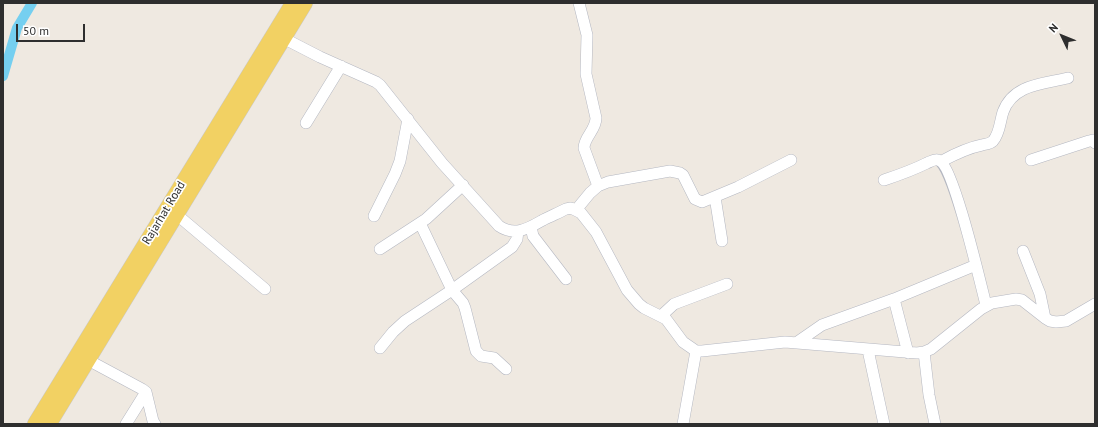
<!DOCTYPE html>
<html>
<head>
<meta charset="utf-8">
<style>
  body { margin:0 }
  #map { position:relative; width:1098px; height:427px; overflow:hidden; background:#efe9e1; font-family:"PT Sans",sans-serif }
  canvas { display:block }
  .frame { position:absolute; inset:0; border:4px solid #2e2e2e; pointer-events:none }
  .north { position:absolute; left:1042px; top:16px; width:40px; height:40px; -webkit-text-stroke:3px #fff; paint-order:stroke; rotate:313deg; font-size:11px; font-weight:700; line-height:16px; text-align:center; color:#2e2e2e }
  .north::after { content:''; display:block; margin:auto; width:14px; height:18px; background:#2e2e2e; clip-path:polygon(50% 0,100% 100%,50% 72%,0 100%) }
  .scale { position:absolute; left:16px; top:24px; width:69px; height:18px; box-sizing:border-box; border:2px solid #2e2e2e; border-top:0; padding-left:5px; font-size:12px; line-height:14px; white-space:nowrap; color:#2e2e2e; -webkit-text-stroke:3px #fff; paint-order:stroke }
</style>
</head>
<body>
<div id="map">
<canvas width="1098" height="427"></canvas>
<div class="frame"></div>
<div class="north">N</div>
<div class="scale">50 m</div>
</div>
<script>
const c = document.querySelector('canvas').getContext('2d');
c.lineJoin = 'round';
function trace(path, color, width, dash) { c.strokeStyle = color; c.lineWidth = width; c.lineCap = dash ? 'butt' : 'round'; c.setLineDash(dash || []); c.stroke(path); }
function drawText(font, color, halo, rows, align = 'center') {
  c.font = font + ' "PT Sans",sans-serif'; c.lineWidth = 3.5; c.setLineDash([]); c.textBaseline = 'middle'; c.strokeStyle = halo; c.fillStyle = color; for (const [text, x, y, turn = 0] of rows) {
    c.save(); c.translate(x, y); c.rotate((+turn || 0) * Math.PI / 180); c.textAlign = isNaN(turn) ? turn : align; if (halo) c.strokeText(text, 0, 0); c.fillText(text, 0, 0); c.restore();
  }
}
const canal = new Path2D(`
  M3,76L17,28L32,3`);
const minor = new Path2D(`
  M579,3L587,35L586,74L596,118C596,130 584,137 584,148L598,186
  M283,38L320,57L376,82L380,85L442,163L499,226C515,237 529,228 543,220C551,216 558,213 566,209L571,208L581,213L596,232L627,290L639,304L644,308L666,319L683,342L696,351H702L785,342L917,353L924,352L931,349L981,309L992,303L1016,299L1022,300L1045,318L1050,321L1056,322L1066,321L1095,304
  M306,123L341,66
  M1031,160L1089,141L1093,140L1095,143
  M942,161C955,154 967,148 982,145C986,144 990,144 993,141C1000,133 1000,121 1003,112C1013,84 1043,84 1068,78
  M884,180C899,175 913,170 927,163C930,162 934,159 938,160C953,163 981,286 986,305
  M715,197L722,241
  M576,210L590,193L598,186L608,182L670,171L680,173L683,175L695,199L702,202L738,187L791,160
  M176,214L265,289
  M374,216L395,174L400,161L408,119
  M420,223L452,290L463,303L465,308L476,351L481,356L494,358L506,369
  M531,227L533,236L566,279
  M380,249L426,219L463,185
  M1023,251L1040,294L1045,318
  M894,299L908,353
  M661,316L674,304L727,284
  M796,343L822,325L894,299L976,265
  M380,348L393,332L405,321L452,290L512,247L517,239L518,231
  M868,350L884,424
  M924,352L929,395L935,424
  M88,360L142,389L146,392L153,421L155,424
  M126,424L146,392
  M683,424L696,351`);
const major = new Path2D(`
  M35,424L293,3
  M49,424L305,3`);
const streetNames = [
  ["Rajarhat Road",164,213,-59]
];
trace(canal, '#75cff0', 10);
trace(minor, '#b4b7c1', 12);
trace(major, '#c9c9c9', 16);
trace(minor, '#fff', 11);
trace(major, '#f2d163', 15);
drawText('12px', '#2e2e2e', '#fff', streetNames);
</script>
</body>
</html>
